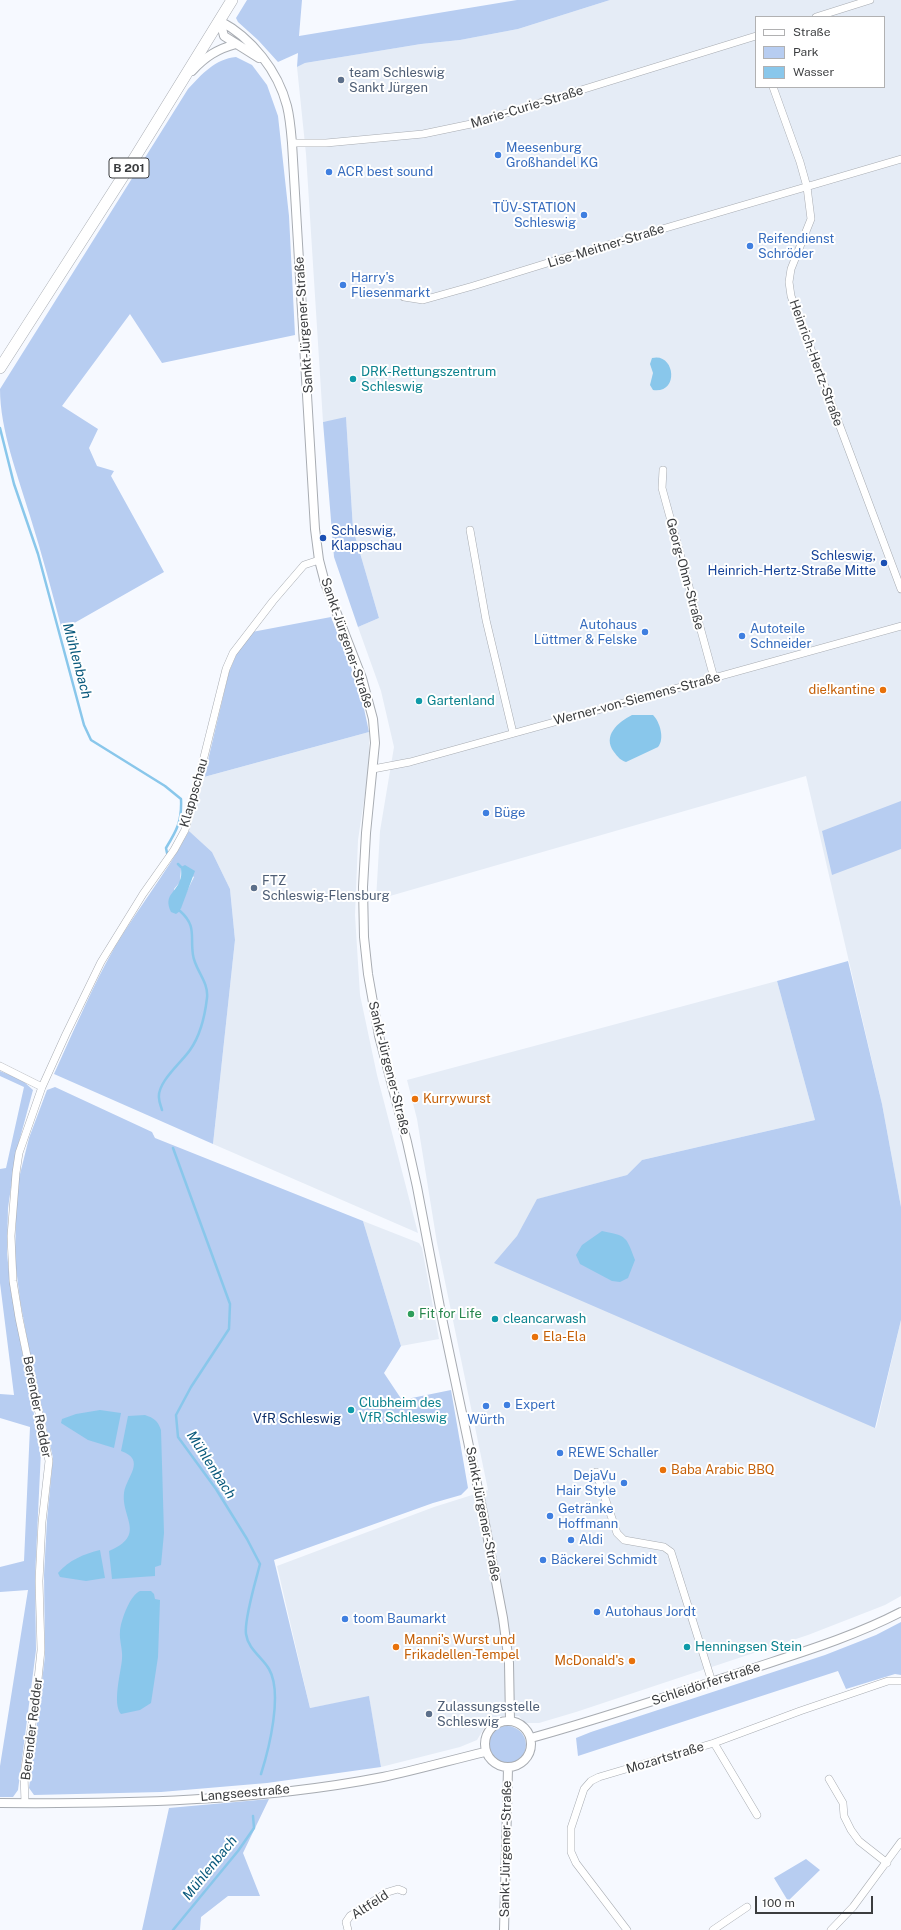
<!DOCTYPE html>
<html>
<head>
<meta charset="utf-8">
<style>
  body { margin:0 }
  #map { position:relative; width:901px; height:1930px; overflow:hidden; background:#f6f9ff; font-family:"Public Sans",sans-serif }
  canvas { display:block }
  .legend { position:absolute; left:755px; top:16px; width:130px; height:72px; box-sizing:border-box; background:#fff; border:1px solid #b1b1b2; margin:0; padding:5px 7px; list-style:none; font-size:12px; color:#3b3d3f }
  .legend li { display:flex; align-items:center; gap:8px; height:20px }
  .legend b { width:20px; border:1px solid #b1b1b2 }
  .scale { position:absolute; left:755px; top:1896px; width:118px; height:18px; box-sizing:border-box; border:2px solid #3b3d3f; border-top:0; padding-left:5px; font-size:12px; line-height:14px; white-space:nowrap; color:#3b3d3f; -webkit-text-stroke:3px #fff; paint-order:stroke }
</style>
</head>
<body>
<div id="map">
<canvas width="901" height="1930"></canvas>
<ul class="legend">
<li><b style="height:5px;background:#fff"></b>Straße</li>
<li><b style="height:11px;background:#b7cdf1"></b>Park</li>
<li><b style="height:11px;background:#89c7eb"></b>Wasser</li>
</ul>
<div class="scale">100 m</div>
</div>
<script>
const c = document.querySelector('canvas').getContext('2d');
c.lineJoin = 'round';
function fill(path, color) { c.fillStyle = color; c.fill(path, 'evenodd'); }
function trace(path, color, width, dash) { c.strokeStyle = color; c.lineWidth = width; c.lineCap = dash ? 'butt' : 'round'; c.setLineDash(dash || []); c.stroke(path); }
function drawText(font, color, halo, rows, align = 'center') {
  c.font = font + ' "Public Sans",sans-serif'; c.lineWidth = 4; c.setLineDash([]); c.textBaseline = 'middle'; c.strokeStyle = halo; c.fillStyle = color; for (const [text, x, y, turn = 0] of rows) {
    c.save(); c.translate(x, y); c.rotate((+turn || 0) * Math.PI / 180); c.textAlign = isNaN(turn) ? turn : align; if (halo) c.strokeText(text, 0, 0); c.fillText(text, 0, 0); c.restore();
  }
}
const built = new Path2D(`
  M610,0H901V1207L882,1104L806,776L376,900L380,831L394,747L381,691L358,627L379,618L353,529L346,418L323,422L306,154L297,67L305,63L421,44L460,40L518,29ZM756,17H884V87H756Z
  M369,732V767L358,840L355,915L360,995L377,1075L418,1233L213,1144L235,940L230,889L212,852L189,831L204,777Z
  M777,981L815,1120L642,1160L627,1175L538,1199L876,1428L901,1320V1596L885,1605L808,1635L576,1712L539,1723H525L519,1716H498L486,1725L477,1740L460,1747L381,1767L369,1697L310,1708L277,1566L434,1507L488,1490L437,1243L417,1119L407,1080Z
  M363,1221L419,1243L422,1248L439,1339L401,1346Z`);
const green = new Path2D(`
  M247,0H302L299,36L517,0H610L518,29L460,40L421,44L305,63L297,67L298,53L278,62L258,40L238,22L236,18Z
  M236,57L252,65L267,85L278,116L289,216L295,335L162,363L130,314L62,406L98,429L89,448L97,466L114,471L111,476L164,572L62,630C52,592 42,554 30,516C18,476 0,430 0,389L188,89C202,74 215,59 236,57Z
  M346,417L353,529L379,618L358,627L334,557L323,422Z
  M331,617L360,690L369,732L204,777L229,672L237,653L252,632Z
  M901,801V849L832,875L822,831Z
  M189,831L212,852L230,889L235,940L213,1144L54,1074C71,1037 87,999 106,963C130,917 165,877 189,831ZM181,869L194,877L182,901L180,911L174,889L180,882Z
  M848,961L882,1104L901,1207V1320L875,1428L494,1263L517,1236L537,1199L627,1175L642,1160L815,1120L777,981Z
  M0,1071L22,1080L33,1090L16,1153L8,1208L7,1253L11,1292L41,1451L35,1577L36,1650L18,1790L13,1797H0V1766L28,1590L0,1592V1567L24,1561L30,1427L0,1418V1394L14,1395L0,1283V1169L6,1168L24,1087L0,1076Z
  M55,1087L152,1132L155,1138L363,1221L401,1346L384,1373L402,1400L451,1390L468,1488L461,1495L433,1503L274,1560L310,1708L369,1696L381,1767L267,1783L161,1792L34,1795L29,1788L45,1656L44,1575L47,1520L53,1458L28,1344L20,1300L15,1260L16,1215L19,1178L29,1138L47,1090Z
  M901,1622V1675L895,1674L846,1689L838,1671L578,1756L576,1738L591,1732L825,1655L876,1635Z
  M488 1745a19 19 0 1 1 38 0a19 19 0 1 1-38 0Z
  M269,1799L243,1853L260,1896H228L201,1917L200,1930H142L169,1808Z
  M806,1859L820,1870L788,1901L774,1878Z`);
const water = new Path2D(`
  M652,358C675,352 680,394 653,390L650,385L653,373L650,364Z
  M632,715H653C660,722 665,739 658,747L626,762C620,760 618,757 614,752C602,736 618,722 632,715Z
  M185,865L195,871L180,911L176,914L171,912C163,895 176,893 180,880C182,876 181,871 181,867Z
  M602,1231C627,1236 626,1236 635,1260L628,1278L620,1282L612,1281L580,1264L576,1255L582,1245Z
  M100,1410L121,1413L114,1448L88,1440L61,1423L62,1419L76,1414Z
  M145,1415C154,1418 158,1421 161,1430L164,1533L161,1565L155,1567V1576L112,1579L109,1551C147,1535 121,1518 124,1493C126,1477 147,1460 121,1451L128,1416Z
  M100,1550L105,1578L86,1581L60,1577L58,1573C69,1560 84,1554 100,1550Z
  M140,1591H151L154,1594L155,1599L160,1600L158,1657L151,1703L140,1710L121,1714C112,1704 121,1672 122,1659C123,1650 119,1640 120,1631C121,1620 130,1595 140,1591Z`);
const stream = new Path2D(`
  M0,428L14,484L38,554L84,725L91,740L165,786L181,799C182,821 177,830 166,848L167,853
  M178,864L181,867
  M162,1110C161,1106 159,1102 159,1098C157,1082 182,1062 190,1050C200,1036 205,1015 207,998C209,982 195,970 193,955C190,936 197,926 180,911
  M173,1148L230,1304L229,1329L191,1387L176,1415L178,1437L216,1489L247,1539L260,1564C256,1580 244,1619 246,1634C248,1649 262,1657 269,1669C283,1693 269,1749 261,1774
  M173,1930L238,1851L254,1828L253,1816`);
const minor = new Path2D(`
  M816,17L870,0
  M773,87L800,162L807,187L811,219L791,269L789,282L791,296L901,589
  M292,143H326L423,134L471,124L756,36
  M404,297L423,300L473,286L570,256L901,159
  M663,470L662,488L714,678
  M470,530L486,620L513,733
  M373,769L410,762L901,626
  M0,1066L42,1087
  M596,1472L617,1533L624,1540L664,1547L671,1552L712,1682
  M714,1743L757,1815
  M829,1779L843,1803L844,1816L851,1830L859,1841L887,1863
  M25,1803L24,1774L36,1699L41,1650L39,1581L42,1522L49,1461L19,1318L13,1281L11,1236L16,1173L19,1153L42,1087L66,1034L101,962L143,894L174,850L185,830L196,789L226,669L233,653L273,601L304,565L319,560
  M348,1930L346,1922L350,1916L388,1892L398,1889L403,1891
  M627,1930L576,1863L571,1852V1828L584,1789L591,1781L599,1777L714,1743L800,1711L888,1681H901
  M713,1930L747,1907
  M831,1930L853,1907L901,1842`);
const tertiary = new Path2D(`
  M220,21C252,38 278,71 287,106C290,118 291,131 292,143L315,529L319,560L325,583L362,678L373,719L375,743L366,833L363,887L364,937L368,974L379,1036L407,1142L417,1187L442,1318L481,1503L503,1618L509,1663L510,1721
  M220,21L224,36L259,58
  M192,71C205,57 217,49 236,44
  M485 1744a23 23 0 1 1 46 0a23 23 0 1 1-46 0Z
  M531,1738C600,1719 668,1696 736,1674C792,1655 849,1639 901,1612
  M0,1803C125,1804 260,1801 383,1777C417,1770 451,1760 485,1752
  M504,1930L508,1768`);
const primary = new Path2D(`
  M0,368L129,167L232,0`);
const markers = [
  [341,80,4,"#5c6f8a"],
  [498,155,4,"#3f7fe0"],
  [329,172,4,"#3f7fe0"],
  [584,215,4,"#3f7fe0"],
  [750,246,4,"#3f7fe0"],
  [343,285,4,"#3f7fe0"],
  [353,379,4,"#0f9aa8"],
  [323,538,4,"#1a4fb4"],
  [884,563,4,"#1a4fb4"],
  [645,632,4,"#3f7fe0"],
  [742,636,4,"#3f7fe0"],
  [883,690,4,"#e8710a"],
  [419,701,4,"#0f9aa8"],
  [486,813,4,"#3f7fe0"],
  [254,888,4,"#5c6f8a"],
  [415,1099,4,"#e8710a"],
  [411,1314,4,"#2e9e5b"],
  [495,1319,4,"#0f9aa8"],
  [535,1337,4,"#e8710a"],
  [507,1405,4,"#3f7fe0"],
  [486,1406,4,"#3f7fe0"],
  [351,1410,4,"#0f9aa8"],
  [560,1453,4,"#3f7fe0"],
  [663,1470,4,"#e8710a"],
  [624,1483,4,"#3f7fe0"],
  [550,1516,4,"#3f7fe0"],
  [571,1540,4,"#3f7fe0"],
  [543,1560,4,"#3f7fe0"],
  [597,1612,4,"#3f7fe0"],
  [345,1619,4,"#3f7fe0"],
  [396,1647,4,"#e8710a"],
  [687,1647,4,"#0f9aa8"],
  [632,1661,4,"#e8710a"],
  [429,1714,4,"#5c6f8a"]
];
const shields = [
  [129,168,40]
];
const shieldNames = [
  ["B 201",129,168]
];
const serviceNames = [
  ["team Schleswig",349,73],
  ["Sankt Jürgen",349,88],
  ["FTZ",262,881],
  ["Schleswig-Flensburg",262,896],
  ["Zulassungsstelle",437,1707],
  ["Schleswig",437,1722]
];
const streetNames = [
  ["Marie-Curie-Straße",527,107,-17],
  ["Lise-Meitner-Straße",606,246,-17],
  ["Sankt-Jürgener-Straße",304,325,-94],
  ["Heinrich-Hertz-Straße",816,363,70],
  ["Georg-Ohm-Straße",685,574,75],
  ["Sankt-Jürgener-Straße",347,643,71],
  ["Werner-von-Siemens-Straße",637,699,-15],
  ["Klappschau",194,793,-74],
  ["Sankt-Jürgener-Straße",389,1068,76],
  ["Berender Redder",37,1407,79],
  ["Sankt-Jürgener-Straße",483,1514,79],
  ["Schleidörferstraße",706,1684,-18],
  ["Berender Redder",32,1729,-83],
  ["Mozartstraße",665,1758,-17],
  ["Langseestraße",245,1793,-5],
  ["Sankt-Jürgener-Straße",506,1849,-89],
  ["Altfeld",370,1905,-33]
];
const shopNames = [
  ["Meesenburg",506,148],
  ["Großhandel KG",506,163],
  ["ACR best sound",337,172],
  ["TÜV-STATION",576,208,"right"],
  ["Schleswig",576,223,"right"],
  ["Reifendienst",758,239],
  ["Schröder",758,254],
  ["Harry's",351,278],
  ["Fliesenmarkt",351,293],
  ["Autohaus",637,625,"right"],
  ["Lüttmer & Felske",637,640,"right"],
  ["Autoteile",750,629],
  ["Schneider",750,644],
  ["Büge",494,813],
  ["Expert",515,1405],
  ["Würth",486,1420,"center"],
  ["REWE Schaller",568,1453],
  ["DejaVu",616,1476,"right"],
  ["Hair Style",616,1491,"right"],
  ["Getränke",558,1509],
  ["Hoffmann",558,1524],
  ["Aldi",579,1540],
  ["Bäckerei Schmidt",551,1560],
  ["Autohaus Jordt",605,1612],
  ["toom Baumarkt",353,1619]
];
const cultureNames = [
  ["DRK-Rettungszentrum",361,372],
  ["Schleswig",361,387],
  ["Gartenland",427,701],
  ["cleancarwash",503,1319],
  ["Clubheim des",359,1403],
  ["VfR Schleswig",359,1418],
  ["Henningsen Stein",695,1647]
];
const transitNames = [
  ["Schleswig,",331,531],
  ["Klappschau",331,546],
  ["Schleswig,",876,556,"right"],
  ["Heinrich-Hertz-Straße Mitte",876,571,"right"]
];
const foodNames = [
  ["die!kantine",875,690,"right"],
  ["Kurrywurst",423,1099],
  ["Ela-Ela",543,1337],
  ["Baba Arabic BBQ",671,1470],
  ["Manni's Wurst und",404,1640],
  ["Frikadellen-Tempel",404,1655],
  ["McDonald's",624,1661,"right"]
];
const leisureNames = [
  ["Fit for Life",419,1314]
];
const parkNames = [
  ["VfR Schleswig",297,1419]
];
const waterNames = [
  ["Mühlenbach",77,661,75],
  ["Mühlenbach",211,1465,57],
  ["Mühlenbach",210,1868,-51]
];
fill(built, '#e5ecf6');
fill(green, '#b7cdf1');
fill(water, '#89c7eb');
trace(stream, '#89c7eb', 2.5);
trace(minor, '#a8acb2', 8);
trace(tertiary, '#a8acb2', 10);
trace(primary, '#a8acb2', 12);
trace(minor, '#fff', 7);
trace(tertiary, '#fff', 8);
trace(primary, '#fff', 11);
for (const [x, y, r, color] of markers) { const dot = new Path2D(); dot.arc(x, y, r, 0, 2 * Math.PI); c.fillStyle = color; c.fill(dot); trace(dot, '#fff', 1.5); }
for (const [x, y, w] of shields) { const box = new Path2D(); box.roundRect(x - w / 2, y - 10, w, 20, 3); c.fillStyle = '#fff'; c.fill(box); trace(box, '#3b3d3f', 1); }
drawText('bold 12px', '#3b3d3f', null, shieldNames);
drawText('13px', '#4e5e75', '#fff', serviceNames, 'left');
drawText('13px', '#3b3d3f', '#fff', streetNames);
drawText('13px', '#366cbe', '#fff', shopNames, 'left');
drawText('13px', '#0d838f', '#fff', cultureNames, 'left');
drawText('13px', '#164399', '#fff', transitNames, 'left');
drawText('13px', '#c56008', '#fff', foodNames, 'left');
drawText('13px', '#27864d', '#fff', leisureNames, 'left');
drawText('13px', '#0c2e69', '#fff', parkNames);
drawText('italic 14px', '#09597c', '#fff', waterNames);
</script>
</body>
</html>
